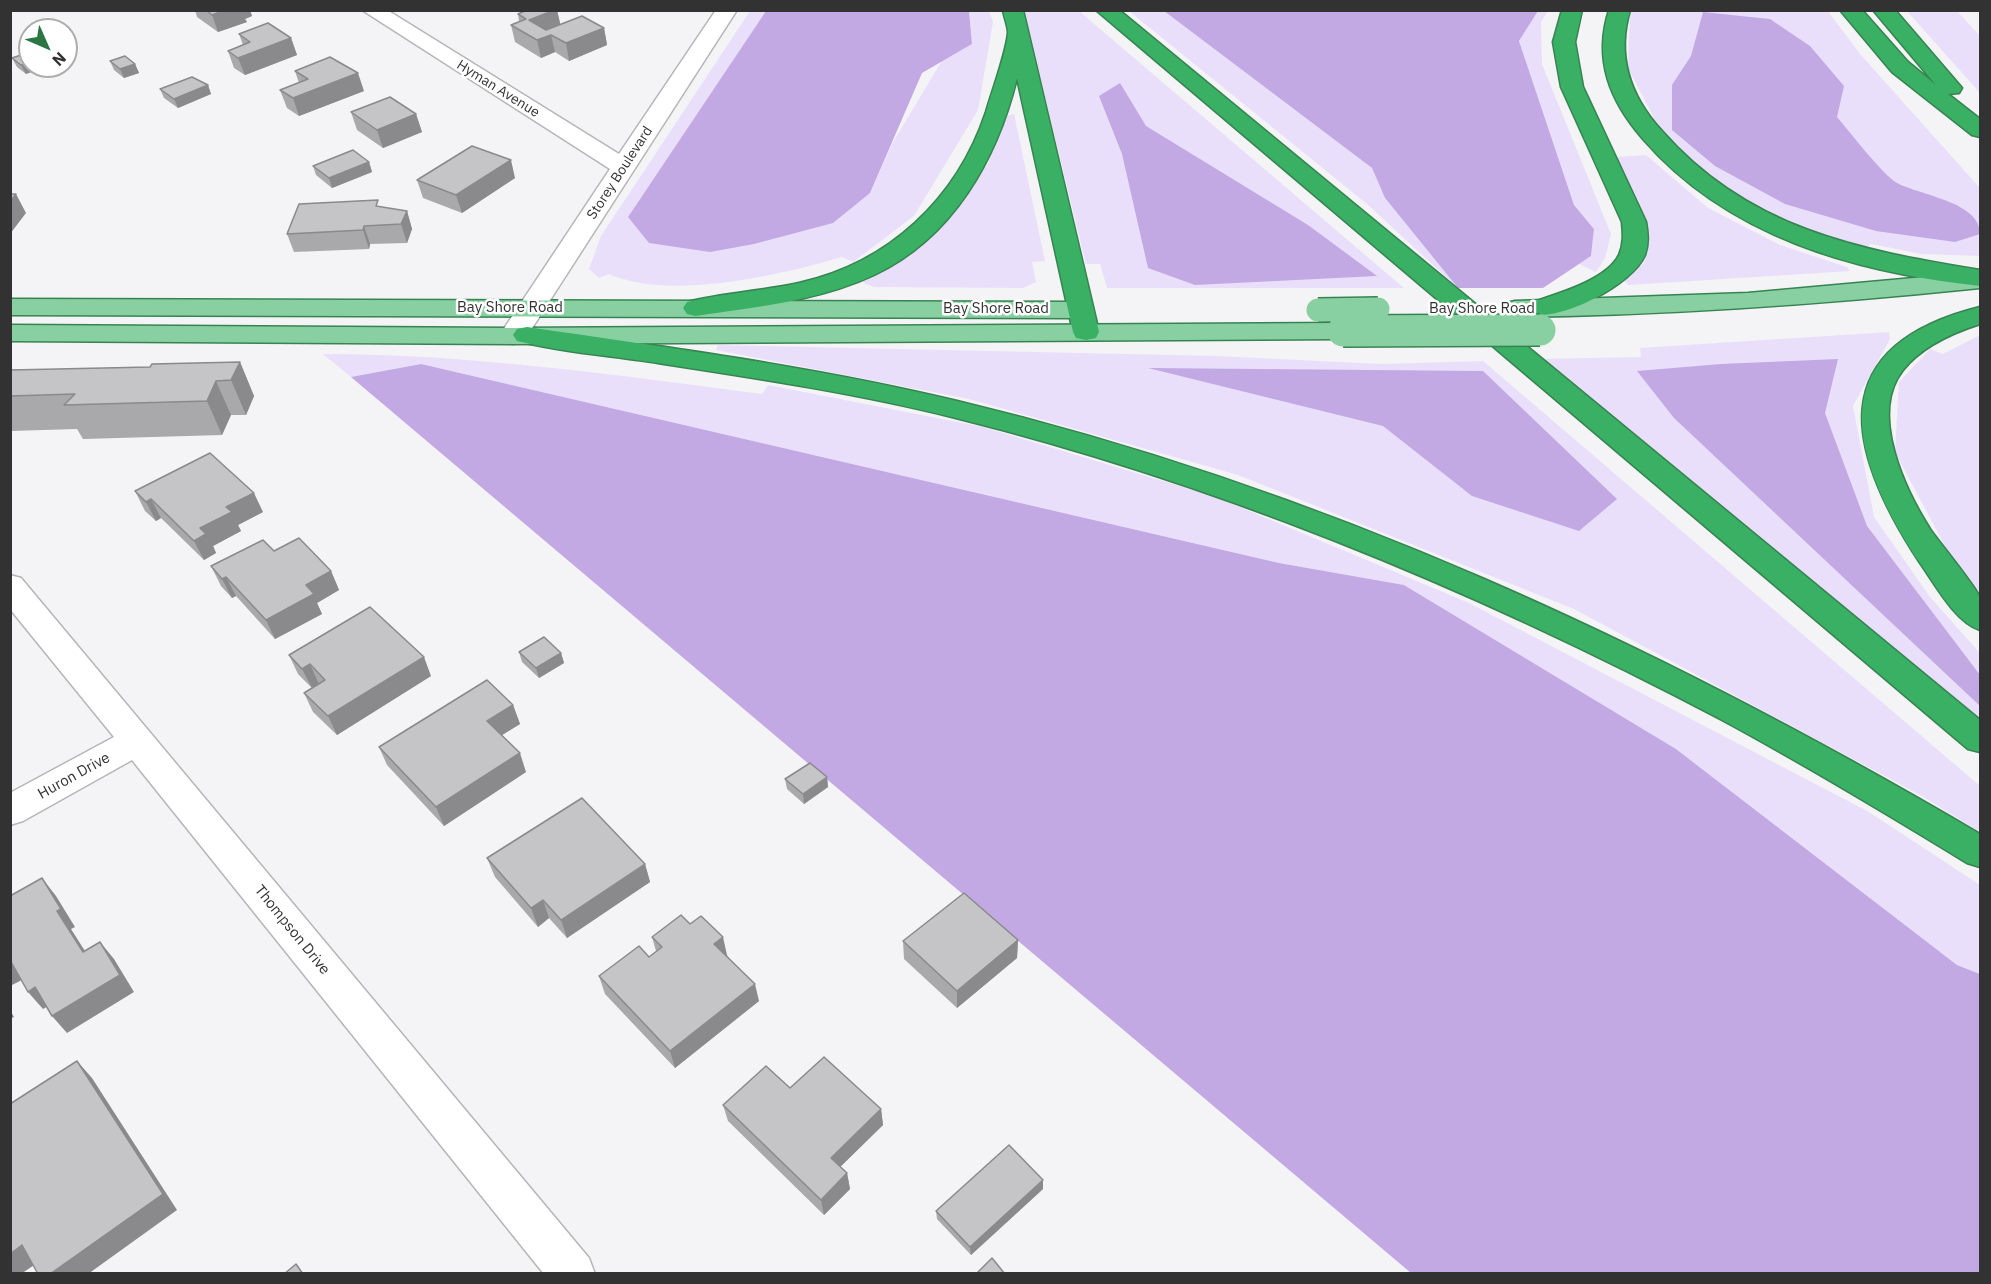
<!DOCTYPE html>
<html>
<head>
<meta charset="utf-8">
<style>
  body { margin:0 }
  #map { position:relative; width:1991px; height:1284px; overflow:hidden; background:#f4f3f6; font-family:"IBM Plex Sans",sans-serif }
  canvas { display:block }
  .frame { position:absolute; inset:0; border:12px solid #323233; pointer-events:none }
  .north { position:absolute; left:18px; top:18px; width:60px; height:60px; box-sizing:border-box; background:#fff; border:2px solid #adadad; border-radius:50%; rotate:135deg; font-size:16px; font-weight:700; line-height:24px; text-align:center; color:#323233 }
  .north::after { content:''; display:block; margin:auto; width:21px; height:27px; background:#2b7644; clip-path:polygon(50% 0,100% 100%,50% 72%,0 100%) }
</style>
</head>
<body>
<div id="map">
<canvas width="1991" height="1284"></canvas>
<div class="frame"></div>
<div class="north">N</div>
</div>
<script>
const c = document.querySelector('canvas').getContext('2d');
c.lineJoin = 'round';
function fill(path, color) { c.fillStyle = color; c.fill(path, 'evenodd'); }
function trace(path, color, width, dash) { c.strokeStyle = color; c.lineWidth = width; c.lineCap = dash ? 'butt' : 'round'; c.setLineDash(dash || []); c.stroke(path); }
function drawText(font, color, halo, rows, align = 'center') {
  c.font = font + ' "IBM Plex Sans",sans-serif'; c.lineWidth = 5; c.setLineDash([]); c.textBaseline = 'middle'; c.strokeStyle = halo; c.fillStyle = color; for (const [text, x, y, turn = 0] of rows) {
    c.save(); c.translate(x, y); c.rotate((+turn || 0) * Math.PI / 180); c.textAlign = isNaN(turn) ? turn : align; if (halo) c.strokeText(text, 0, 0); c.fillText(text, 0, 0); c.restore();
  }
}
const green = new Path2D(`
  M750,11H766L628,217L870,193L892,144L941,62L972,44L969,11H989L993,22L978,110L914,216L853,262L842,257C781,275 669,301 609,274L599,278L589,269L601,236Z
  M1024,11H1079L1404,288H1107L1100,264H1086Z
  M1129,11H1164L1372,168L1385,198L1458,288L1367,204Z
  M1538,11H1548L1541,22L1542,64L1611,234L1605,258L1596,272L1579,264L1591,256L1594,229L1574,205L1519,41Z
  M1630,11H1828L1860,54L1980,188V256L1921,254L1871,244L1863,249L1816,237L1730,194L1664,137L1628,68Z
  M1907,11H1957L1980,36V93Z
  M1014,114L1045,261L1032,262L1036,282L1023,288L874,287L864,283L861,278L906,256L940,224L988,164L1006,116Z
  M1646,155L1708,208L1780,245L1847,267L1850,271L1629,285L1621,279L1644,263L1650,234L1616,157Z
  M1889,332L1890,339L1853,406L1874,517L1930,597L1980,653V727L1536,359L1641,357L1640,348Z
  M1980,335V599L1964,582L1895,452L1899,382L1930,349L1943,354Z
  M718,345L1217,356L1382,364L1483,361L1980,786V832L1922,796L1574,609L1238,475L969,399L716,350Z
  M323,354C470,354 616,375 762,394L768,385L983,427L1216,497L1469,603L1869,812L1980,885V974L1957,965L1676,749L1404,585L1279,563L421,364L351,377Z`);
const forest = new Path2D(`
  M766,11H969L972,44L922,73L870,193L833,223L754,244L710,252L649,243L628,217Z
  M1164,11H1538L1519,41L1574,205L1594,229L1591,256L1543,288H1458L1385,198L1372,168Z
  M1703,12L1770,19L1810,46L1844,86L1837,117C1849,131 1884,176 1897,183C1919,195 1981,202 1980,234L1955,242L1876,231L1785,204L1715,166L1672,130V85L1691,56Z
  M1120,83L1146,126L1308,225L1377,276L1195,285L1148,268L1122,154L1099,96Z
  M1838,359L1825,413L1867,526L1980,675V706L1674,418L1637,371L1721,364Z
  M421,364L1279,563L1404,585L1676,749L1957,965L1980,974V1273H1411L351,377Z
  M1148,368L1483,371L1617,499L1579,531L1472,496L1383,426Z`);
const minor = new Path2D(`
  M362,10H387L619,154L716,10H737L527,336L523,342L513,344L503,342L499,336L610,169Z
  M10,575L21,578L589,1258L595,1274H544L132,760L23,821L10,825V793L114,737L10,609Z`);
const major = new Path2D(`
  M1980,272V288C1825,304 1671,315 1515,317L1506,315L1502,309L1506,303L1515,301L1748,293Z
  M10,299L1077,302L1086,304L1090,310L1086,316L1077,318L10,315Z
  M1343,323L1353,325L1356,331L1353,337L1343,339L513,344L10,341V325L513,328Z`);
const highway = new Path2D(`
  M1003,10H1023L1099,332L1096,338L1086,340L1076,338L1073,332L1017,78C997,159 953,238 874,275C819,301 755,307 696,316L687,314L683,308L687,302C724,293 762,291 799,283C889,263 957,199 986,112C992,91 1006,54 1008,33C1008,26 1004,17 1003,10Z
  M1096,10H1119L1980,720V752L1968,749Z
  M1562,10H1582L1575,42L1583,87L1646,222C1648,234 1649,243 1645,255C1633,284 1562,321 1533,314L1529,308L1533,302C1557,294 1607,280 1619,255C1624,244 1623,233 1622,222L1561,87L1553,42Z
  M1609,10H1630C1616,57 1630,96 1662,131C1748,229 1858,250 1980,270V286C1855,272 1728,237 1643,139C1610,101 1593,60 1609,10Z
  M1840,10H1862L1908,62L1936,85L1873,10H1895L1962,88L1959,93L1948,94L1980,119V137L1972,135L1892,72Z
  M1980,307V324C1952,333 1922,346 1903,370C1868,414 1906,492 1932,532C1940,543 1979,591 1980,598C1983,607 1981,621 1980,630C1955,622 1935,584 1920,563C1847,452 1820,347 1980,307Z
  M527,327C671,348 816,367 957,401C1324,489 1656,644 1980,834V867L1967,863C1887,814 1807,766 1724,721C1480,592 1224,485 956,418C860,394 762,379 664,364C616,356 565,353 517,341L513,335L517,329Z`);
const majorBridgeFar1 = new Path2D(`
  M1318,310L1378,309`);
const majorBridge = new Path2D(`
  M1343,331L1540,330`);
const wall = new Path2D(`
  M195,10H250L252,16L245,19L247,22L218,32L197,17Z
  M527,10H557L560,24L604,28L607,45L569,61L555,52L541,58L515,42L511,25L519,21L518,14Z
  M239,34L291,38L297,55L245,75L234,68L228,51L243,45Z
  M30,52L26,74L17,67L12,58Z
  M110,61L135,64L139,73L124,78L114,70Z
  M295,71L364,91L299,116L287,108L280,90L299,83Z
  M208,85L211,94L178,108L164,98L160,89Z
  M351,112L416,114L422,132L383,148L357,130Z
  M369,162L372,172L332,188L316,175L313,166Z
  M515,178L462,213L423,198L417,180Z
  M380,207L407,211L412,229L407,243L370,244L369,249L294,252L287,234Z
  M240,362L254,396L246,415H231L222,435L83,439L77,429L10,431V370L150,367Z
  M135,491L263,512L238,525L241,531L213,546L216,553L204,560L161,518L156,521L145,511Z
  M274,551L331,571L339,590L317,603L322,614L275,639L236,596L232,598L221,586L211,566Z
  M519,652L561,653L564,663L539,678L522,662Z
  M289,655L431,676L337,735L313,712L304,693L312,688L298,674Z
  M513,705L520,724L502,735L526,772L444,826L387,765L379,747Z
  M827,777L828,787L804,804L787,789L785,779Z
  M487,858L645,864L650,882L567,938L549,918L538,927L495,877Z
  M690,924L727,955L759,1001L675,1068L605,994L599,976L649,957L656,951L652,937Z
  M1018,940L1017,958L957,1008L904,959L903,941Z
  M790,1088L881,1109L883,1125L840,1167L847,1173L850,1189L824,1215L728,1121L723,1105Z
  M1043,1189L971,1255L937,1219L936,1211Z`);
const shadedWall = new Path2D(`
  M225,10H250L252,16L245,19L247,22L218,32L212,15Z
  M555,10H557L561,27L533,38L529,20Z
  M604,28L607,45L569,61L566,43Z
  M551,35L555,52L541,58L537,40Z
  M291,38L297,55L245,75L238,58Z
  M30,62V66H50L26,74L21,65Z
  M135,64L139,73L124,78L120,69Z
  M358,73L364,91L299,116L293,98Z
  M208,85L211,94L178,108L174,99Z
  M416,114L422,132L383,148L377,130Z
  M511,160L515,178L462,213L456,195Z
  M369,162L372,172L332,188L329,178Z
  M16,194L26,213L10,234V202Z
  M407,211L412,229L407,243L401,224Z
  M364,226L370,244L369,249L363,230Z
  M240,362L254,396L246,415L231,380Z
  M216,381L231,415L222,435L207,401Z
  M254,493L263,512L238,525L241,531L213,546L216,553L204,560L194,541L200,528L226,507Z
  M151,499L161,518L156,521L146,502Z
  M331,571L339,590L317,603L322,614L275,639L266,620L306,585Z
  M226,577L236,596L232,598L222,579Z
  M561,653L564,663L539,678L536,668Z
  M424,657L431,676L337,735L328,716Z
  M310,664L319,684L312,688L302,669Z
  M513,705L520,724L494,740L487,721Z
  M520,753L526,772L444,826L436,807Z
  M827,777L828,787L804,804L803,794Z
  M645,864L650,882L567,938L561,920Z
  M42,878L56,896L75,927L71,929L97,970L83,952L57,911Z
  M543,900L549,918L538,927L531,908Z
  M723,937L727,955L719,962L714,944Z
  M1018,940L1017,958L957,1008V991Z
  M100,942L114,959L134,992L67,1033L52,1016Z
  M10,960L26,978L10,986Z
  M755,984L759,1001L675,1068L670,1051Z
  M35,987L50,1005L43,1009L28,992Z
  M10,1010L14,1017L10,1019Z
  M77,1061L92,1078L177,1210L88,1274H50Z
  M881,1109L883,1125L833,1174L831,1158Z
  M847,1173L850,1189L824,1215L821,1200Z
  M1043,1180V1189L971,1255L970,1247Z
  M22,1245L40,1261L21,1274H10V1254Z`);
const building = new Path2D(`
  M206,10H225L212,15Z
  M527,10H555L529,20L546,30L582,16L604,28L566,43L551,35L537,40L511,25L526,19L518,14Z
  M268,23L291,38L238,58L228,51L250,42L239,34Z
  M30,52V62L21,65L12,58Z
  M125,56L135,64L120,69L110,61Z
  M330,57L358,73L293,98L280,90L308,79L295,71Z
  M192,77L208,85L174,99L160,89Z
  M390,97L416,114L377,130L351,112Z
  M472,146L511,160L456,195L417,180Z
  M353,150L369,162L329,178L313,166Z
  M10,194H16L10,202Z
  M378,200L376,206L407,211L401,224L364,226L363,230L287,234L299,204Z
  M240,362L231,380L216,381L207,401L64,405L75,394L10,396V370L150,367L152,364Z
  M210,453L254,493L226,507L232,512L200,528L206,534L194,541L151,499L146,502L135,491Z
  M299,538L331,571L306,585L314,594L266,620L226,577L222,579L211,566L263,540L274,551Z
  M370,607L424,657L328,716L304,693L325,680L310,664L302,669L289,655Z
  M544,637L561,653L536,668L519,652Z
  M487,680L513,705L487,721L520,753L436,807L379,747Z
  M810,763L827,777L803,794L785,779Z
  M582,798L645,864L561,920L543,900L531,908L487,858Z
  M42,878L61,909L57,911L83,952L100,942L120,975L52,1016L35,987L28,992L10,960V896Z
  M964,893L1018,940L957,991L903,941Z
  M681,915L690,924L701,916L723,937L714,944L755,984L670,1051L599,976L639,946L649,957L662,947L652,937Z
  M824,1057L881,1109L831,1158L847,1173L821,1200L723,1105L766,1066L790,1088Z
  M77,1061L163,1194L50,1274H38L22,1245L10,1254V1104Z
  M1009,1145L1043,1180L970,1247L936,1211Z
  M992,1258L1005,1274H976Z
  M296,1264L303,1274H284Z`);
const farStreetnames = [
  ["Hyman Avenue",498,89,32],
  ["Storey Boulevard",620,173,-57]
];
const streetNames = [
  ["Bay Shore Road",510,308],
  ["Bay Shore Road",996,309],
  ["Bay Shore Road",1482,309],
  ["Huron Drive",74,776,-29],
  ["Thompson Drive",292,930,51]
];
fill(green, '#eadffa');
fill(forest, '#c2a9e3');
trace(minor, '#b6b5b7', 3);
trace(major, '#378452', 3);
trace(highway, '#378452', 3);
fill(minor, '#fff');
fill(major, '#88d0a1');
fill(highway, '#39b063');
trace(majorBridgeFar1, '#378452', 26, []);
trace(majorBridge, '#378452', 34, []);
trace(majorBridgeFar1, '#88d0a1', 23);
trace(majorBridge, '#88d0a1', 31);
fill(wall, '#a9a9ab');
fill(shadedWall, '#8a898b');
fill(building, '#c5c4c7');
trace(building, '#8a898b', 1.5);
drawText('14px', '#323233', '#fff', farStreetnames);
drawText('15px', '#323233', '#fff', streetNames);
</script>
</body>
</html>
